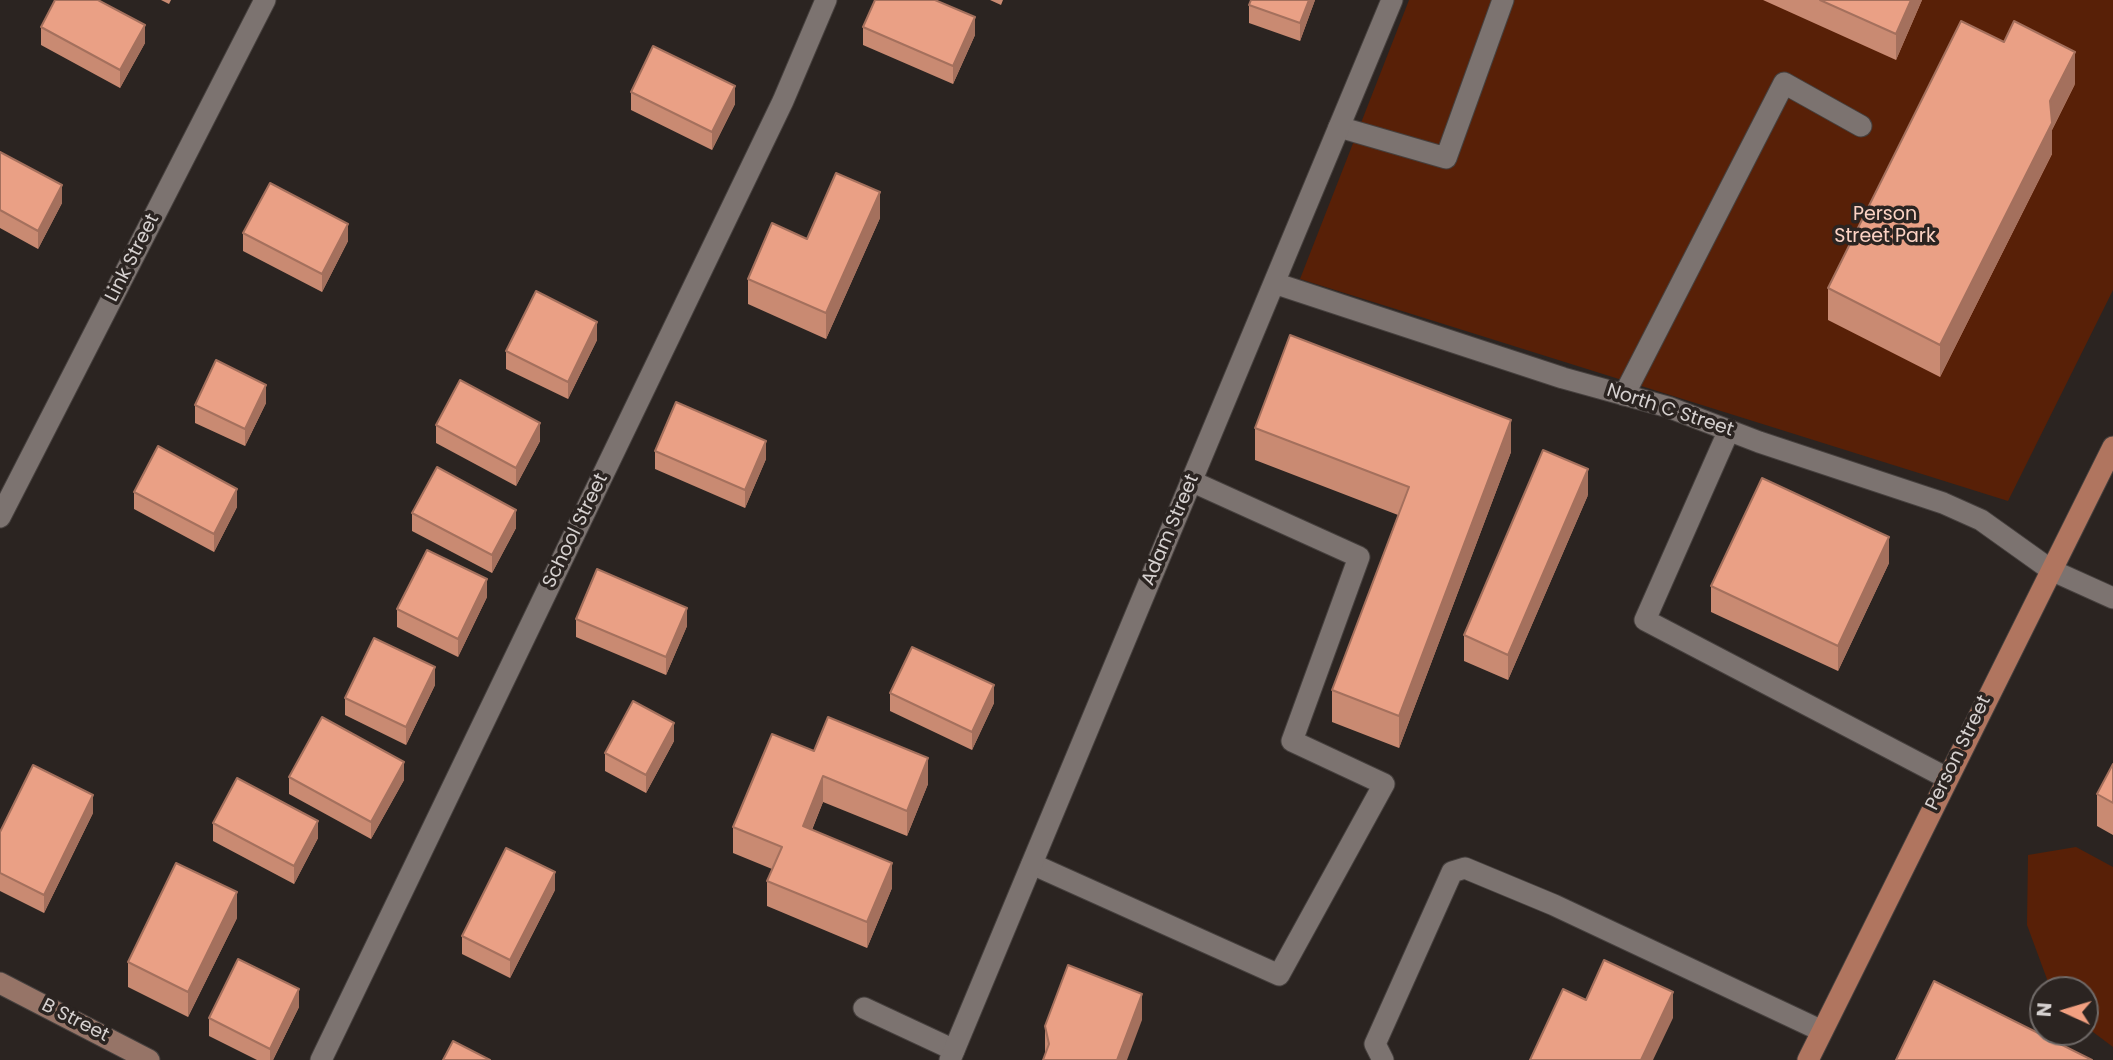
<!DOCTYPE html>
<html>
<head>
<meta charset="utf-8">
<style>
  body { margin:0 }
  #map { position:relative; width:2113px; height:1060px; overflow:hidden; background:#2b2421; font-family:Poppins,sans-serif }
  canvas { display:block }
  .north { position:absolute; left:2029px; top:976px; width:70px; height:70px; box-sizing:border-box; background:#2b2421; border:2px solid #6f6967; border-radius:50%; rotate:274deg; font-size:19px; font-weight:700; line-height:28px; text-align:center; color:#d6d1d0 }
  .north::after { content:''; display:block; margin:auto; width:24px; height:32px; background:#f2a081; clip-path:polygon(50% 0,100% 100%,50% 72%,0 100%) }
</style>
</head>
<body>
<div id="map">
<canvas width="2113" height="1060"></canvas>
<div class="north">N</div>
</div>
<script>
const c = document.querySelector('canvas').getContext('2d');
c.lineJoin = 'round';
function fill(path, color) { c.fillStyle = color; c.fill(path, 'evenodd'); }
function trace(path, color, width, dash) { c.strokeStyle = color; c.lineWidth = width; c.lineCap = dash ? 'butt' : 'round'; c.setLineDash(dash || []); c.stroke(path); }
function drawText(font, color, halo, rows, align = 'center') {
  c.font = font + ' Poppins,sans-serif'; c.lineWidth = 7; c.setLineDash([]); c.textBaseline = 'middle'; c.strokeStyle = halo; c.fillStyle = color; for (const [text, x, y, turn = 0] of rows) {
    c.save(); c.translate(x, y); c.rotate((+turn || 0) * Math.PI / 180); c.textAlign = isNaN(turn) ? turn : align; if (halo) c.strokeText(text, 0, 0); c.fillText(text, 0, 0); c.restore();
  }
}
const green = new Path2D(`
  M1409,0H2113V290L2008,501L1300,279Z
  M2076,847L2113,867V1047L2085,1026V990H2051L2027,925L2028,855Z`);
const lane = new Path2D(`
  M1339,127L1446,158L1503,0
  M1624,395L1784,83L1861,126
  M1729,430L1645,620L1947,778
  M1032,864L1279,975L1384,784L1292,741L1359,557L1191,481
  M864,1008L954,1050
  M1383,1060L1375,1044L1452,872L1465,868L1554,905L1822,1031`);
const street = new Path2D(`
  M1274,283L1563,378L1668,407L1759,442L1943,503L1981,520L2051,570L2113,598
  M0,517L265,0
  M321,1060L783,101L826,0
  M950,1060L1392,0`);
const secondary = new Path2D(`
  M0,983L149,1060`);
const primary = new Path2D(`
  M1808,1060L2113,447`);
const wall = new Path2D(`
  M161,0H171L169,4Z
  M990,0H1003L1001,5Z
  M1315,0L1300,41L1249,23V5Z
  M1763,0H1922L1896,60Z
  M41,27L145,43L120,88L41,45Z
  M863,27L975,35L953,84L863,45Z
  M2075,84L2052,130V154L1940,377L1828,320V288Z
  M631,92L735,104L712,150L631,110Z
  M0,152L62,203L38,249L0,228Z
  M880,218L826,339L748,304V279L807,239Z
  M243,233L348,241L322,292L243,251Z
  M597,340L568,399L506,369V351Z
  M266,403L245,446L195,423V405Z
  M436,425L540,441L516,486L436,443Z
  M1255,428L1511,452L1399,748L1332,722V690L1398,515L1255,460Z
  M655,451L766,459L745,508L655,469Z
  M134,492L237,507L214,552L134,509Z
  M1588,495L1508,680L1464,661V635Z
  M412,513L516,528L492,573L412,531Z
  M1889,563L1838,671L1711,612V586Z
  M487,597L458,657L397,627V609Z
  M576,619L687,626L666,675L576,637Z
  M435,685L406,745L345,715V698Z
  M890,693L994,703L972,750L890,711Z
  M674,741L646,793L605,771V753Z
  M814,751L928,784L907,836L823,802L812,830L892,888L867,948L767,906V881L772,869L733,853V827Z
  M2113,764V835L2097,826V794Z
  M289,777L404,780L371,839L289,794Z
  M93,813L44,913L0,891V832Z
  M213,823L318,838L294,884L213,841Z
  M555,890L510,978L462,954V936Z
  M237,918L188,1017L128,987V962Z
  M299,1007L273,1060H257L209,1036V1018Z
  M1142,1020L1045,1053V1026Z`);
const shadedWall = new Path2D(`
  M1309,0H1315L1300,41V23Z
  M1911,0H1922L1896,60V34Z
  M975,17V35L953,84V66Z
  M145,25V43L120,88V70Z
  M2075,52V84L2052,130V154L1940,377V345L2050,101Z
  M735,86V104L712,150V132Z
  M62,185V203L38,249V231Z
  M880,192V218L826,339V313Z
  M348,224V241L322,292V274Z
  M597,322V340L568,399V382Z
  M266,385V403L245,446V429Z
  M1511,420V452L1399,748V716Z
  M540,423V441L516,486V468Z
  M766,441V459L745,508V490Z
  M1588,469V495L1508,680V655Z
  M237,489V507L214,552V534Z
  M516,510V528L492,573V555Z
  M1889,537V563L1838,671V646Z
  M487,579V597L458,657V639Z
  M687,608V626L666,675V657Z
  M435,667V685L406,745V727Z
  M994,685V703L972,750V732Z
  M674,723V741L646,793V775Z
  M928,758V784L907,836V811Z
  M404,762V780L371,839V822Z
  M823,776V802L803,851V826Z
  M93,795V813L44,913V895Z
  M318,821V838L294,884V866Z
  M892,863V888L867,948V922Z
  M555,872V890L510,978V960Z
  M237,892V918L188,1017V992Z
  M299,989V1007L273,1060H270V1049Z
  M1673,992V1018L1653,1060H1641Z
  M1142,994V1020L1127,1060H1117Z`);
const building = new Path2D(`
  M55,0H98L145,25L120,70L41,27Z
  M875,0H935L975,17L953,66L863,27Z
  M1251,0H1309L1300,23L1249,5Z
  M1820,0H1911L1896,34Z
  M1961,21L2004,42L2014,21L2075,52L2050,101L2052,123L1940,345L1828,288Z
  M653,46L735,86L712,132L631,92Z
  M0,152L62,185L38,231L0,210Z
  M836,173L880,192L826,313L748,279L772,223L807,239Z
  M270,183L348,224L322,274L243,233Z
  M536,291L597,322L568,382L506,351Z
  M1290,335L1511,420L1399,716L1332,690L1409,487L1255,428Z
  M216,360L266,385L245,429L195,405Z
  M460,380L540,423L516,468L436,425Z
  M676,402L766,441L745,490L655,451Z
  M158,446L237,489L214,534L134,492Z
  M1543,450L1588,469L1508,655L1464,635Z
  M437,467L516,510L492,555L412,513Z
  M1762,478L1889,537L1838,646L1711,586Z
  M427,550L487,579L458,639L397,609Z
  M597,569L687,608L666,657L576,619Z
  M374,638L435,667L406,727L345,698Z
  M912,647L994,685L972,732L890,693Z
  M633,701L674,723L646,775L605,753Z
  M322,717L404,762L371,822L289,777Z
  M828,717L928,758L907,811L823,776L803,826L892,863L867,922L767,881L782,847L733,827L772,734L814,751Z
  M2113,764V803L2097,794Z
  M33,765L93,795L44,895L0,873V832Z
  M237,778L318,821L294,866L213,823Z
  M506,848L555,872L510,960L462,936Z
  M176,863L237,892L188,992L128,962Z
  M238,959L299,989L270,1049L209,1018Z
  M1604,960L1673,992L1641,1060H1530L1563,989L1586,1000Z
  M1068,965L1142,994L1117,1060H1043L1049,1044L1045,1026Z
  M1934,981L2092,1060H1896Z
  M453,1041L490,1060H443Z`);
const parkNames = [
  ["Person",1885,215],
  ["Street Park",1885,237]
];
const streetNames = [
  ["Link Street",133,258,-63],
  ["North C Street",1670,411,18],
  ["Adam Street",1171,530,-67],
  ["School Street",576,531,-64],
  ["Person Street",1959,753,-64],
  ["B Street",75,1021,27]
];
fill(green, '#582007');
trace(lane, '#46403e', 23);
trace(street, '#46403e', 23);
trace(secondary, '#46403e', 23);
trace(primary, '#46403e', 23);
trace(lane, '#7c7370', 21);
trace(street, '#7c7370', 21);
trace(secondary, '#967467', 21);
trace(primary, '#b0755f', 21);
fill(wall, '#c98a72');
fill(shadedWall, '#a4705d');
fill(building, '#eaa085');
trace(building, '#a4705d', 2);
drawText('19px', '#fcd3c4', '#2b2421', parkNames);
drawText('19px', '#d6d1d0', '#2b2421', streetNames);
</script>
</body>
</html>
